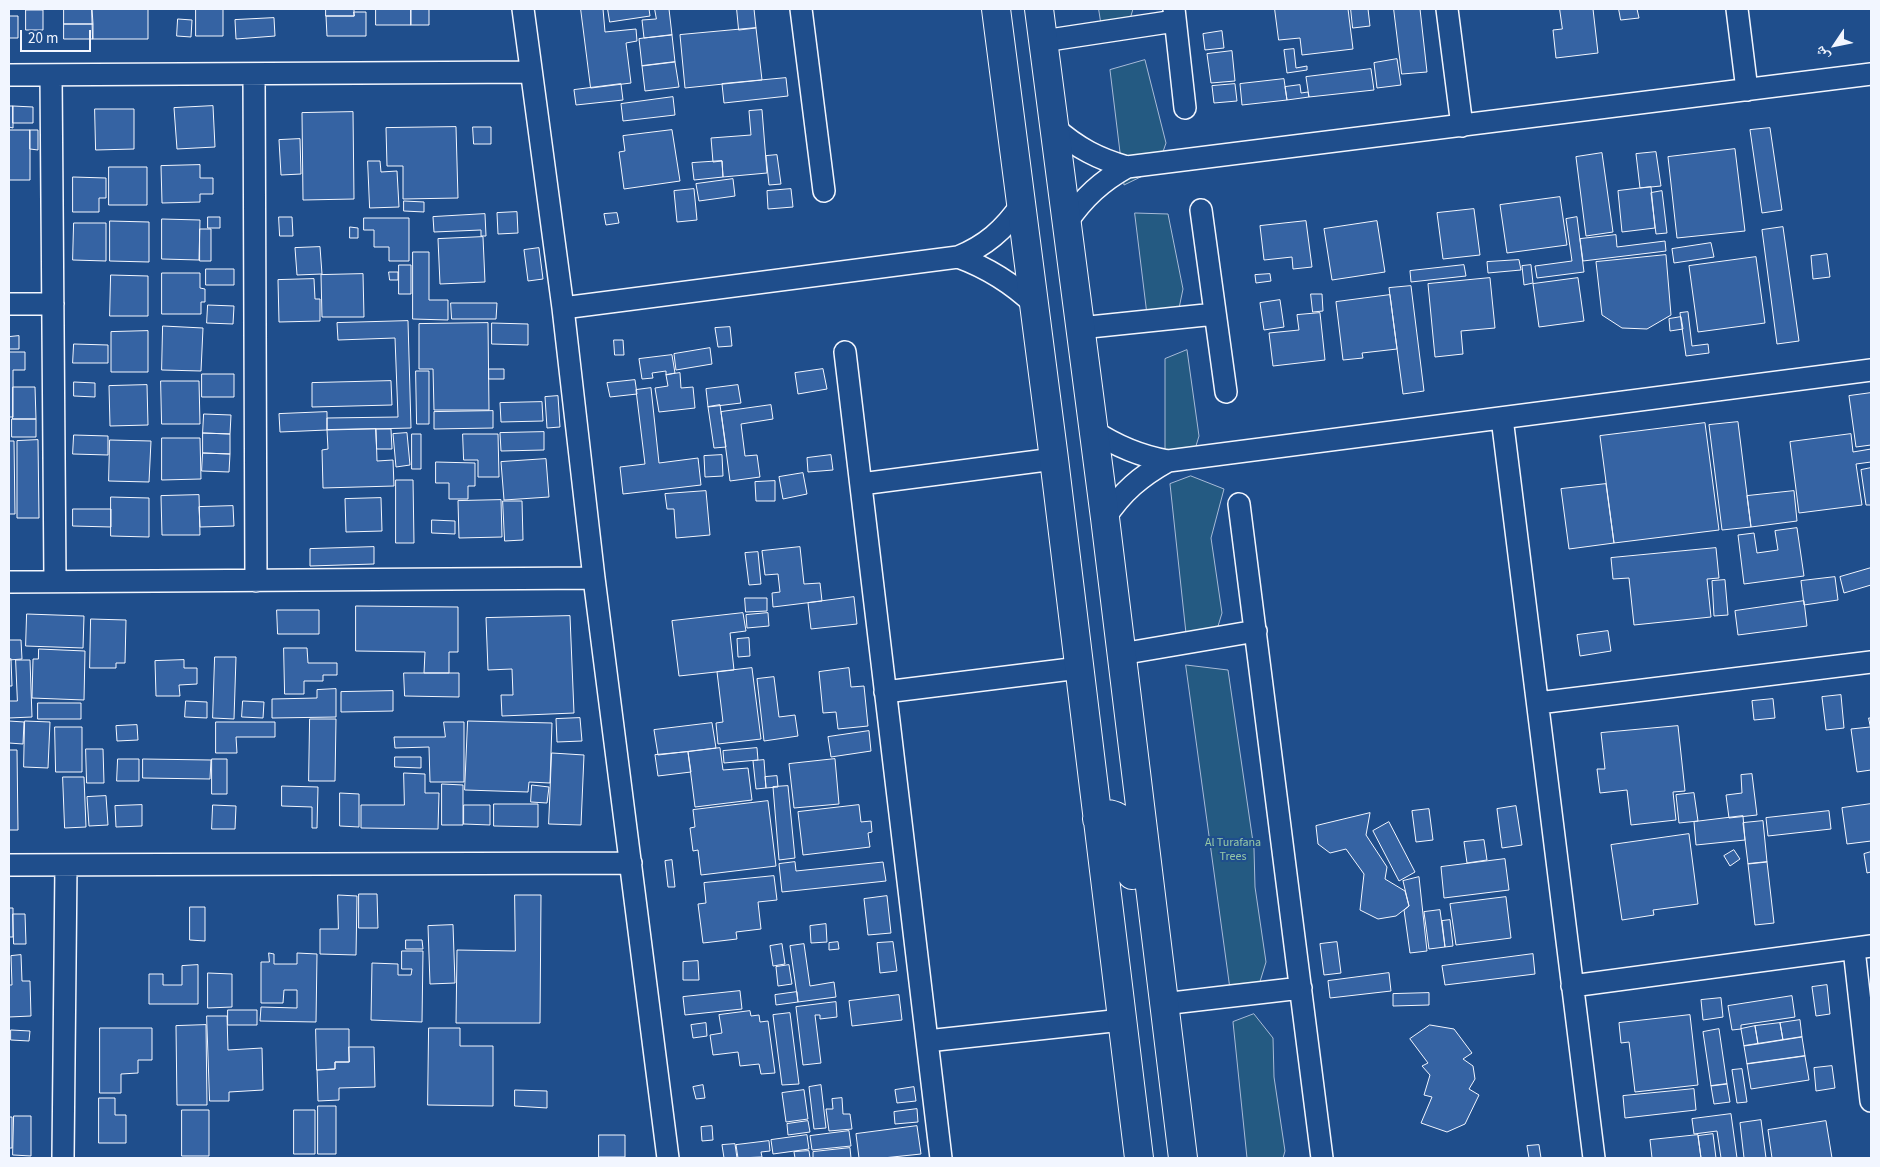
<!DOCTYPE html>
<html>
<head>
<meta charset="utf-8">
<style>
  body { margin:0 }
  #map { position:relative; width:1880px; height:1167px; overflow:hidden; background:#1f4e8c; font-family:"Source Sans 3","Noto Naskh Arabic",sans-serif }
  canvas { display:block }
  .frame { position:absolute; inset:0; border:10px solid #f2f6ff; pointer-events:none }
  .north { position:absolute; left:1810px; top:20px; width:50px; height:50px; -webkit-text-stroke:4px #1f4e8c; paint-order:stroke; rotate:236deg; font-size:14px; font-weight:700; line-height:20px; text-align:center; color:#f2f6ff }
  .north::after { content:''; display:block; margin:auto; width:18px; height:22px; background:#f2f6ff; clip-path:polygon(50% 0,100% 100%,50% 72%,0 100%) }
  .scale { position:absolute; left:20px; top:30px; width:71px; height:22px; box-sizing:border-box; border:2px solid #f2f6ff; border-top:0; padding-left:6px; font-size:15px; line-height:18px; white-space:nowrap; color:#f2f6ff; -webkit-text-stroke:4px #1f4e8c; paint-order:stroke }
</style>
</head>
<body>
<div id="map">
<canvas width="1880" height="1167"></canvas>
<div class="frame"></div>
<div class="north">ش</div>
<div class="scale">20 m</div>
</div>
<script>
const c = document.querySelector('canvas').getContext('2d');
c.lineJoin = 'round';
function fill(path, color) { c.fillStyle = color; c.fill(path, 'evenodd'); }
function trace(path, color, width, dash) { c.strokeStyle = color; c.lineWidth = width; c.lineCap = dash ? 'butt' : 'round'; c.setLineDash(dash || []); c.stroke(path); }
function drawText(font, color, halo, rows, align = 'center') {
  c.font = font + ' "Source Sans 3",sans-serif'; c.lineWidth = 4; c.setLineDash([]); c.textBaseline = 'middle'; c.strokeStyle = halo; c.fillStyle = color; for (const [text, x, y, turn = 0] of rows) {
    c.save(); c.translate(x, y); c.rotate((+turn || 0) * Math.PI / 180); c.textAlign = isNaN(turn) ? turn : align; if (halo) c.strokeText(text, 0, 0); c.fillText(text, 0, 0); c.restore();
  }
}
const green = new Path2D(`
  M1099,9H1133L1130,19L1103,35Z
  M1145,60L1166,143L1157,169L1124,185L1110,70Z
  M1135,213L1168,214L1183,289L1178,313L1149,328Z
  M1187,350L1199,436L1192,459L1165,475V359Z
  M1191,476L1224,489L1211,538L1222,613L1215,636L1188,652L1170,484Z
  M1186,665L1228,670L1254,849L1255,887L1266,962L1259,985L1232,1001Z
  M1254,1014L1273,1038L1274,1077L1285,1151L1283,1158H1247L1233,1022Z`);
const building = new Path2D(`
  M64,9H92L93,24H64Z
  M92,9H148V39H93Z
  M196,9H223V36H196Z
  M326,9H354V16H326Z
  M376,9H411V25H376Z
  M411,9H429V25H411Z
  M581,9H603L605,32L636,29L637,41L626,43L631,83L591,88Z
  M608,9H649L650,16L610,22Z
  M655,9H669L672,35L644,38L642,20L656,19Z
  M737,9H754L756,28L739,30Z
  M1275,9H1348L1353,49L1302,55L1300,38L1279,40Z
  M1351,9H1368L1370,26L1353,28Z
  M1394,9H1420L1427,72L1402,74Z
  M1560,9H1593L1598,53L1556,58L1553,30L1562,29Z
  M1619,9H1637L1639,18L1621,20Z
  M26,10H43V30H26Z
  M354,12H366V36H327L326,16H354Z
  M9,16H18V38H9Z
  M274,18L275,36L236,39L235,20Z
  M178,19L192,20L191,37L177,36Z
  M64,24H93V39H64Z
  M756,28L762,80L685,88L680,35Z
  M1222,31L1224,48L1205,50L1203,34Z
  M672,35L675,62L642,66L639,39Z
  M1294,49L1296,68L1307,66V70L1287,73L1284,50Z
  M1232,51L1235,81L1211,83L1207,54Z
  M1397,59L1401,85L1377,88L1374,63Z
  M675,62L679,87L645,91L642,66Z
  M1371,69L1374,90L1309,97L1306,77Z
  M786,78L788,96L724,103L722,84Z
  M1284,79L1287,100L1242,105L1240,84Z
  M621,84L623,100L576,105L574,90Z
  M1235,84L1237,101L1214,103L1212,86Z
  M1300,85L1301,93L1308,92L1309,97L1287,100L1285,87Z
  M673,97L675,115L623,121L621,104Z
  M9,106H13V128L9,127Z
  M13,106L33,107V123H13Z
  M213,106L215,147L177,149L174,108Z
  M95,109H134V149L96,150Z
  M762,110L767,173L723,177L722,161L713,162L711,138L751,135L749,111Z
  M353,112L354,199L303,200L302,113Z
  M456,127L458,198L403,199V166H387L386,128Z
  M473,127H491V144H474Z
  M1770,128L1782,210L1762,213L1750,130Z
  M9,130H30V180H9Z
  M30,130H38V150L30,149Z
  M672,130L680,181L624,189L619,152L625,151L623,136Z
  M300,139L301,174L281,175L279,140Z
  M1735,149L1745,231L1677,238L1668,157Z
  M1656,152L1661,186L1640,188L1636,154Z
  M1602,153L1613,232L1586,236L1576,157Z
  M777,155L781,184L769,185L766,156Z
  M368,161H380L381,172L397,171L399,207L370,208Z
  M722,161L723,177L694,180L692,163Z
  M200,165V178H213V194H200V202L162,203L161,166Z
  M109,167H147V205H109Z
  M73,177L106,178V198H99V212H73Z
  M733,179L735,196L699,201L696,184Z
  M1651,187L1655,228L1622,232L1618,191Z
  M694,189L697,220L677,222L674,191Z
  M791,189L793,207L768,209L767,191Z
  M1662,191L1667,233L1656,234L1651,193Z
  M1560,197L1567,245L1507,253L1500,205Z
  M404,201L424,202V212L404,211Z
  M1474,209L1480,255L1443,259L1437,213Z
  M517,212L518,233L498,234L497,213Z
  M617,213L619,223L606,225L604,214Z
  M485,214L486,236H481V230L434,232L433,217Z
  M208,217H220V228H208Z
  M279,217H292L293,236H280Z
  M1577,217L1584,272L1537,278L1535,266L1572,261L1566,219Z
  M364,218H409V261H389V247H374V230H364Z
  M162,219L200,220L199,260L162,259Z
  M110,221L149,222V262L110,261Z
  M1306,221L1312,267L1293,269L1292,257L1264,260L1260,226Z
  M1377,221L1385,272L1332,280L1324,229Z
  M74,223H106V261L73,260Z
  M350,227L358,228V238H350Z
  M1783,227L1799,341L1777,344L1762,230Z
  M200,229H211V261H200Z
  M1616,235L1617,247L1665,241L1666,251L1583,261L1580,239Z
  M483,237L485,282L440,284L438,239Z
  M1711,243L1714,257L1674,263L1672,249Z
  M320,247L322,274L297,275L295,248Z
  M539,248L543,279L528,281L524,250Z
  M413,252H429V300H448V320L413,319Z
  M1827,254L1830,277L1813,279L1811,256Z
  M1666,255L1671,315L1647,329L1622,328L1602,315L1596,262Z
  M1756,257L1765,323L1698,332L1689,266Z
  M1519,260L1521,270L1488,273L1487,262Z
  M399,265H411V294H399Z
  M1464,265L1466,276L1411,282L1410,271Z
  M1531,265L1533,283L1524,285L1522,266Z
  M206,269H234V285H206Z
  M389,272H398V280H390Z
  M162,273H200V288L205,289V302H201V314H162Z
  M363,274L364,317H322L321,275Z
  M1270,274L1271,281L1256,283L1255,275Z
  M111,275L148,276V316H110Z
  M1490,278L1495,328L1461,331L1463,354L1435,357L1428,284Z
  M1578,278L1584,321L1539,327L1533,284Z
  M314,279L315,299H320V321L279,322L278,280Z
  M1411,286L1424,391L1403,394L1389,288Z
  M1311,294H1322L1323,311L1313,312Z
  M1390,295L1397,349L1362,353L1363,358L1343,360L1336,302Z
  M1280,300L1284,327L1264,330L1260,303Z
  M451,303H497L496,319H452Z
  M208,305L234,306L233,324L207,323Z
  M1688,312L1692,346L1708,344L1709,353L1686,356L1680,313Z
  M1320,313L1325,360L1273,366L1269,333L1299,330L1297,315Z
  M1681,317L1683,329L1670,331L1669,319Z
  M408,321L411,428L327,430V418L398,417L395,338L338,340L337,323Z
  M488,323L489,410H434L433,369H419V324Z
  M492,323L528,324V345L492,344Z
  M163,326L203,328L201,371L162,370Z
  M730,327L732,346L718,347L715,328Z
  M148,331V372H111V332Z
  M19,336V349H9V337Z
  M614,340H623L624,355H615Z
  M74,344L108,345V363H73Z
  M710,348L712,364L676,370L674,354Z
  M9,352H25V370H13V417H9Z
  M672,355L675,373L666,375V371L652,373L653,378L642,379L639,359Z
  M489,369H504V379H489Z
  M823,369L827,389L798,394L795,373Z
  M416,371H429V424H417Z
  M680,373L681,388L693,387L695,408L659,412L655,388L668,386L666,375Z
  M202,374H234V397H202Z
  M635,380L637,394L610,397L607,383Z
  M161,381H199L200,424H162Z
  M391,381L392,405L312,407V383Z
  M74,382L95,383V397L74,396Z
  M147,385L148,425L110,426L109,386Z
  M738,385L741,403L708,407L706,389Z
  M13,387H35L36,419H13Z
  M651,388L659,463L698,458L701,485L623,494L620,467L645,464L636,390Z
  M1871,393V445L1856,447L1849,396Z
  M558,396L560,427L547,428L545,397Z
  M542,402L543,421L501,422L500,403Z
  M720,405L726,447L714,448L708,407Z
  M771,405L773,419L741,424L745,456L757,455L760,477L730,481L721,412Z
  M493,411V428L434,429V412Z
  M327,412V430L280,432L279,414Z
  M204,414L231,415L230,434L203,433Z
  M12,419H36V437H12Z
  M1738,422L1751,527L1722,530L1709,425Z
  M1705,423L1719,530L1614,543L1600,436Z
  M376,429H391L392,449H377Z
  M376,429L377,461L393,460L394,486L323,488L322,450L328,449L327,430Z
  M544,432V450L501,451L500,433Z
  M203,433L230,434V454L203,453Z
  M407,433L410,465L396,467L393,434Z
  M412,434H421V469H412Z
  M463,434H498L499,477H478V460H464Z
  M1851,434L1853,452L1871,449V462L1856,464L1862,505L1799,513L1790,442Z
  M74,435L108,436V455L73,454Z
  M162,438H200L201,479L162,480Z
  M38,440L39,518H17V441Z
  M110,440L151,441L149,482L109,481Z
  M9,441H14L15,514H9Z
  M203,453L230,454L229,472L202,471Z
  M722,455L723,476L705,477L704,456Z
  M831,455L833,470L808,472L807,458Z
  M546,459L549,497L504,500L501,462Z
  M436,462L475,463V486H468V499H449V483H436Z
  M1871,468V505H1866L1861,470Z
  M803,473L807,494L783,499L779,477Z
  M396,480H413L414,543H396Z
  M775,481V501H756L755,482Z
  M1606,484L1614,543L1569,549L1561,489Z
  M706,491L710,535L676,538L674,509H667L665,494Z
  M1794,491L1797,521L1751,527L1747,496Z
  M199,495L200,535H162L161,496Z
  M111,497L149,498V537L111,536Z
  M381,498L382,531L346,532L345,499Z
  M501,500L502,537L459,538L458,501Z
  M503,501H522L523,540L505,541Z
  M233,506L234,526L200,527L199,507Z
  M73,509H111V527L73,526Z
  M432,520L455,521V534L432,533Z
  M1797,528L1804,576L1744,584L1738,535L1754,533L1757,553L1778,550L1775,531Z
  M374,547V564L310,566V549Z
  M800,547L804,584L820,583L822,601L773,607L772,593L780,592L778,574L765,575L762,551Z
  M1716,548L1719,578L1707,579L1711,617L1634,625L1629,578L1613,579L1611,558Z
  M758,552L761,584L749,585L745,553Z
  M1871,568V585L1844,593L1840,577Z
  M1835,577L1838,600L1804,605L1801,581Z
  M1725,580L1728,615L1714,616L1712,581Z
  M854,597L857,624L811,629L808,603Z
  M745,598H767V611L746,612Z
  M1804,601L1807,626L1738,635L1735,611Z
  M356,606L458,607V652H449V673H424L425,652L356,651Z
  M277,610H319V634H278Z
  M743,613L746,631L730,633L734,670L679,676L672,621Z
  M768,613L769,626L747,628L746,615Z
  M27,614L84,616L83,648L26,646Z
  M570,616L574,713L502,716L501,695H513L512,669L488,670L486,618Z
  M91,619L126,620L125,663H116V668H90Z
  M1608,631L1611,651L1580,656L1577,635Z
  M749,638L750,656L738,657L737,639Z
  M9,640H21L22,659L9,660Z
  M284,648H307L308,663H337V675H323V681H304V694H285Z
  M39,649L85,651L84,700L32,698L33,659H38Z
  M215,657H236L234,719L213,718Z
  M11,659L12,686H9V660Z
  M16,660H30L32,717L9,718V701H17Z
  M184,660V668H197V684L179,685L180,696H156L155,661Z
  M752,668L761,739L718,744L716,723L723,722L717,672Z
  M849,668L851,687L864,686L868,726L838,729L836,712L823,713L819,672Z
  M404,673H459V697L405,696Z
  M774,677L779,717L795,715L798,736L764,741L757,679Z
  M336,689V717L272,718V699L317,698V690Z
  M393,691V711L341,712V692Z
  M1841,695L1844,728L1826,730L1822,697Z
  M1773,699L1775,718L1754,720L1752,701Z
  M186,701L207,702V718L185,717Z
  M243,701L264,702L263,718L242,717Z
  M38,703H81V719H38Z
  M580,718L582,741L557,742L556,719Z
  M1869,718H1871V770L1857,772L1851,729L1870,727Z
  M310,719H336L335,781H309Z
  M9,721L24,722L23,744L9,743Z
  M25,721L50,722L48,768L24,767Z
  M468,721L552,723L550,783L529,782L528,792L465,790Z
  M216,722H275V737H236L237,753H216Z
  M444,722H464V782H430L429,747L395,748L394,737H445Z
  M712,723L716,748L658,755L654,730Z
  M137,725L138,740L117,741L116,726Z
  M1678,726L1685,791L1673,792L1676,820L1631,825L1627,790L1600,793L1597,769H1605L1601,733Z
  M55,727H82V772H56Z
  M869,731L871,751L831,757L828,737Z
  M720,748L723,770L748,768L752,800L695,807L688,752Z
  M757,748L758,760L724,763L723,751Z
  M86,749H103L104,783H87Z
  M9,750H17L18,830H9Z
  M688,752L691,772L658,776L655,755Z
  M552,753L584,755L581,825L549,824Z
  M395,757H421V768L395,767Z
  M118,759H139V781H117Z
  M143,759L211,760L210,779L143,778Z
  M212,759H227V794H212Z
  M835,759L839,804L794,808L789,764Z
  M764,760L766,788L756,789L753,761Z
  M404,773L425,774V793H439L438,829L361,828V805H404Z
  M1752,774L1757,815L1729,818L1726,795L1742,793L1741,775Z
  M777,776L778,787L766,788L765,777Z
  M63,777H84L86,827L65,828Z
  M442,784L463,785V825H442Z
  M532,785L549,787L547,803L531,802Z
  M282,786L318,787L317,828H312V807L282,806Z
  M788,786L795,858L779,860L773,787Z
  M340,793L359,794V827L340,826Z
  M1694,793L1698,821L1679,823L1676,795Z
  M106,796L108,825L89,826L87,797Z
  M768,801L776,866L701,875L698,850L693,851L690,828L695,827L693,810Z
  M494,804H538V827L494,826Z
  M1871,804V841L1847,844L1842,808Z
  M142,805V826L116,827L115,806Z
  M213,805L236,806L235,829H212Z
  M464,805H490V825L464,824Z
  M859,805L861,822L871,821L872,832L868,833L870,847L803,855L798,812Z
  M1516,806L1522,845L1502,848L1497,809Z
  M1429,809L1433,840L1416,842L1412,811Z
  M1829,811L1831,829L1768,836L1766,818Z
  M1370,813L1366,835L1387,867L1385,879L1405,891L1409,906L1396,916L1378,919L1360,910L1364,874L1346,849L1330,853L1318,844L1316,826Z
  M1743,816L1745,840L1696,845L1694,822Z
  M1763,821L1767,862L1748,864L1743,823Z
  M1389,822L1415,872L1399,881L1373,831Z
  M1689,834L1698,904L1653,910L1654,915L1622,920L1611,845Z
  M1484,840L1487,860L1467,863L1464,842Z
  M1734,850L1740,859L1730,866L1724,856Z
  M1871,852V872L1867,873L1864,854Z
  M1505,859L1509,890L1444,898L1441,867Z
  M672,860L675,887H668L665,861Z
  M795,862L796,871L883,862L886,881L782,892L779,864Z
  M1767,862L1774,923L1755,925L1748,864Z
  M774,876L777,900L758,902L761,929L736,932L737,939L703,943L698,904L706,903L704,883Z
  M1419,877L1427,951L1410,953L1404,910L1409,906L1403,881Z
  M359,894H377L378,928H359Z
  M338,895L357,896L356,955L320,954V929H338Z
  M515,895H541L540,1023H456L457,950L515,951Z
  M887,896L891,933L868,935L864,899Z
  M1506,897L1511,938L1456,945L1450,904Z
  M190,907H205V941L190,940Z
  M9,908H13V937H9Z
  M1440,910L1445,947L1429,949L1424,912Z
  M13,914H25L26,944H14Z
  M1450,920L1453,946L1445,947L1442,921Z
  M826,924L827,942L811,943L810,926Z
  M453,925L455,983L430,984L428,926Z
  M406,940H422L423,949H406Z
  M838,942L839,949L829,950V943Z
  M893,942L897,971L880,973L877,943Z
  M1337,942L1341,973L1324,975L1320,944Z
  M782,944L785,964L773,966L770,946Z
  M804,944L810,986L834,982L836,997L798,1002L790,946Z
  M402,951H423L422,1022L371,1020L372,963L398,964V975H411L412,969H402Z
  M269,953L274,954V964H297V953L317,954L316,1022L260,1021L261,1007L297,1008V990H284L283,1003H261V962H269Z
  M1533,954L1535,974L1445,985L1442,966Z
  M21,955L22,981H30L31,1016L9,1017V985H12L11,956Z
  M698,961L699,980H683V962Z
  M198,965V1004H149V974H163V985H182V966Z
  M789,965L792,984L778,986L776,967Z
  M208,973L232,974V1007L208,1008Z
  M1389,973L1391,991L1330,998L1328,981Z
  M1827,985L1830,1014L1816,1016L1812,987Z
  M740,991L742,1009L685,1015L683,997Z
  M797,992L798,1002L776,1005L775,995Z
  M1429,993V1005L1393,1006V994Z
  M899,995L902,1020L852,1026L849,1001Z
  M1792,996L1795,1017L1741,1025V1029L1732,1030L1728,1006Z
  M1721,998L1723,1017L1703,1020L1701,1000Z
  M836,1002L837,1017L820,1019V1015H815L821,1063L803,1065L796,1007Z
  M228,1010H257V1025H228Z
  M750,1011L751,1016L759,1015L760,1022L768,1021L775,1073L761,1074L759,1064L740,1066L738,1052L713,1055L710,1035L722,1033L719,1015Z
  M790,1013L799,1084L782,1085L773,1015Z
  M1690,1015L1698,1085L1635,1092L1629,1042L1621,1043L1619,1023Z
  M207,1016H227L228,1050L262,1048L263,1090L229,1092V1101H210Z
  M1800,1020L1802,1037L1783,1040L1780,1023Z
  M706,1023L707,1036L693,1038L691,1025Z
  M1780,1023L1783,1040L1758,1044L1755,1026Z
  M206,1025L207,1105H177L176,1026Z
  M1430,1025L1454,1029L1472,1053L1463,1059L1473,1066L1475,1079L1469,1089L1479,1095L1465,1124L1447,1132L1421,1123L1432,1097L1424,1095L1430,1075L1422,1066L1428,1063L1410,1039Z
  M1755,1026L1758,1044L1744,1046L1741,1029Z
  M100,1028H152V1060H138V1073L121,1074V1093H100Z
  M429,1028H460V1046H493V1106L428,1105Z
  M316,1029H349V1062H335V1069L317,1070Z
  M1719,1029L1727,1084L1711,1086L1703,1032Z
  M11,1030L30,1031L29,1041L11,1040Z
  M1802,1037L1805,1056L1747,1064L1744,1046Z
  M349,1047H374L375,1087L339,1088V1100L318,1101L317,1070L335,1069V1062H349Z
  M1805,1056L1809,1080L1751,1089L1747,1064Z
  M1832,1066L1835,1088L1816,1091L1814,1068Z
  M1742,1069L1747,1102L1737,1103L1732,1070Z
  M1727,1084L1730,1102L1714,1104L1711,1086Z
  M703,1085L705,1098L696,1099L693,1087Z
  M821,1085L826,1128L814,1129L809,1087Z
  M914,1087L916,1101L897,1103L895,1090Z
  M1694,1089L1696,1110L1625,1118L1623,1096Z
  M515,1090L547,1091V1108L515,1106Z
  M804,1090L808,1119L786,1122L782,1093Z
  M99,1098H115V1115H126V1143H99Z
  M842,1098L843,1114H850L852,1129L829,1131L826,1109H833L832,1099Z
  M318,1106H336V1154H318Z
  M917,1109L918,1122L895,1124L894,1112Z
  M182,1110H209V1156H182Z
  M294,1110H315V1154H294Z
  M1731,1114L1737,1158H1721L1717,1131L1694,1134L1692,1119Z
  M14,1116H31V1156L13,1155Z
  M9,1117H12V1148H9Z
  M1761,1120L1766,1158H1744L1740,1123Z
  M808,1121L810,1132L788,1135L787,1124Z
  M1826,1121L1832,1158H1772L1768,1130Z
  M712,1126L713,1140L702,1141L701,1127Z
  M917,1126L921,1154L883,1158H859L856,1134Z
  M849,1131L851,1146L812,1150L810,1136Z
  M1713,1134L1716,1158H1701L1698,1136Z
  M599,1135H625V1157H599Z
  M807,1135L809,1149L773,1154L771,1140Z
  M1698,1135L1701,1158H1652L1650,1140Z
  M769,1141L770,1151L761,1152L762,1157L738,1158L736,1145Z
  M735,1144L737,1158H724L722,1145Z
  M1539,1145L1541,1158H1529L1527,1146Z
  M850,1148L851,1158H813V1152Z
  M809,1151L810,1158H795L794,1152Z`);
const minor = new Path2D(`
  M523,9L563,308L594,578L668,1158
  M801,9L824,191
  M1174,9L1185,108
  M1447,9L1462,126
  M1737,9L1747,90
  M1043,41L1175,21
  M254,74L256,581
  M9,75L531,72
  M51,75L55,581
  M1055,128C1077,148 1099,159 1127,167
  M1201,210L1226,392
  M1067,222C1084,197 1102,181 1127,167L1871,74
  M958,257C988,268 1012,283 1035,305
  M9,304H53
  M563,308L958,257C985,246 1004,230 1021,205
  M1080,328L1215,314
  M845,352L941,1158
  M1502,418L1594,1158
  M1092,430C1116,446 1139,456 1168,461L1871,370
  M861,484L1054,459
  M1239,504L1322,1158
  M1105,518C1122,492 1141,476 1168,461
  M9,582L594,578
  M1121,654L1256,631
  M885,692L1079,668
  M1538,703L1871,662
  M9,865L631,863
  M1854,949L1871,1101
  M1572,986L1871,946
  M1163,1004L1301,988
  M927,1041L1122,1020
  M63,1158L66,865`);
const secondary = new Path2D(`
  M996,9L1054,459L1139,1158
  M1039,9L1105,518L1183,1158
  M1097,819C1105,813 1110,813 1119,818L1132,875`);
const parkNames = [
  ["Al Turafana",1233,843],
  ["Trees",1233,857]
];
fill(green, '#245a82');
trace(green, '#a8bbd7', 1);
fill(building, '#3563a3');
trace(building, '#f2f6ff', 1);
trace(minor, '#f2f6ff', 24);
trace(secondary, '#f2f6ff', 30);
trace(minor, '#1f4e8c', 21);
trace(secondary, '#1f4e8c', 28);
drawText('12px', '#97c8a6', '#1f4e8c', parkNames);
</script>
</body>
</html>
